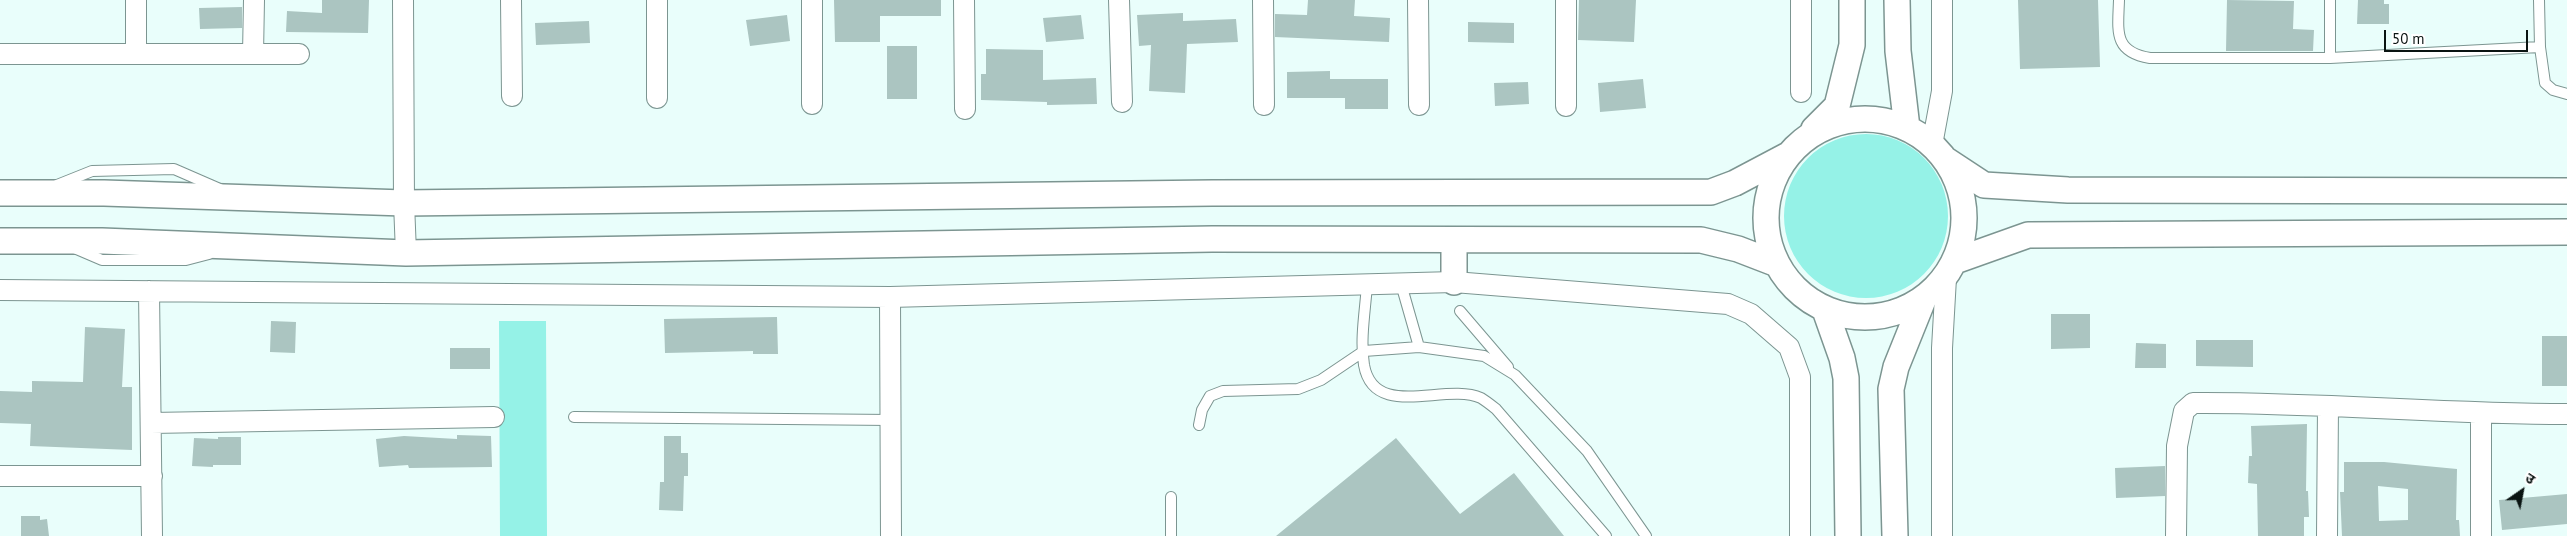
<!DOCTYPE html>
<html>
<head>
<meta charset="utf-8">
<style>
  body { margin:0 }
  #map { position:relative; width:2567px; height:536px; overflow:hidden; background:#e9fefb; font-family:"PT Sans","Noto Sans Devanagari",sans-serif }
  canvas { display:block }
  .north { position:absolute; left:2497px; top:466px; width:50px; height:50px; -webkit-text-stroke:4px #fff; paint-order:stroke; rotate:33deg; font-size:14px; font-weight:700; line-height:20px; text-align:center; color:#0a1412 }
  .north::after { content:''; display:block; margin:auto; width:18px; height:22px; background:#0a1412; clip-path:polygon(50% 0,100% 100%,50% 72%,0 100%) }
  .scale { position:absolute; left:2384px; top:30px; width:144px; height:22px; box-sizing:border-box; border:2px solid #0a1412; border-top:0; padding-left:6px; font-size:15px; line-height:18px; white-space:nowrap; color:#0a1412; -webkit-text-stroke:4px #fff; paint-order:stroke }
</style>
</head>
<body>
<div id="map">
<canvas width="2567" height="536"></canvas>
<div class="north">उ</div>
<div class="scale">50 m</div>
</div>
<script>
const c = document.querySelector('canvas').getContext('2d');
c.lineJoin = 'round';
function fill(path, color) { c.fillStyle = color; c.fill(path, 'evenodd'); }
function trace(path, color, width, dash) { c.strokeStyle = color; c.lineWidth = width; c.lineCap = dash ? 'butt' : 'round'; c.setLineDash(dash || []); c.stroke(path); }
const green = new Path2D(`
  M1784 216a82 82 0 1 1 164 0a82 82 0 1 1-164 0Z
  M499,321H546L547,536H500Z`);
const building = new Path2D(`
  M322,0H369L368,33L286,32L287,11L322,13Z
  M834,0H941V16H880V42H835Z
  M1308,0H1355L1354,16L1390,18L1389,42L1275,37V14L1307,15Z
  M1579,0H1636L1634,42L1578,40Z
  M2018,0H2098L2100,67L2020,69Z
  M2227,0L2294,1L2293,29L2314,30L2313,51H2226Z
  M2358,0H2384V4H2389V24H2357Z
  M242,7V28L200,29L199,8Z
  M1183,13V21L1236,19L1238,42L1187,44L1185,93L1149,91L1151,45L1139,46L1137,15Z
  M787,15L790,41L750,46L746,20Z
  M1081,15L1084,39L1046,42L1043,18Z
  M589,21L590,43L536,45L535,23Z
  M1468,22L1514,23V43L1468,42Z
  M887,46H917V99H887Z
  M986,49L1043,50V80L1096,78L1097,104L1047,105V102L981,100V74H986Z
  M1330,71V79H1388V109H1345V98H1287V72Z
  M1643,79L1646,108L1600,112L1598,83Z
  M1528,82L1529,104L1495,106L1494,83Z
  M2051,314H2090V348L2051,349Z
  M777,317L778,354H753V351L665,353L664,319Z
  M271,321L296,322L295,353L270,352Z
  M85,327L125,329L122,387H132V450L30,446L31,424L0,423V391L32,392V381L83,382Z
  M2542,336H2567V386H2542Z
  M2196,340H2253V367L2196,366Z
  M2136,343L2166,344V368H2135Z
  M450,348H490V369H450Z
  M2307,424L2306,491H2308L2309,517H2304V536H2258L2257,484L2248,483L2249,456H2252L2251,426Z
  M457,435L491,436L492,467L409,468L408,465L379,467L376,439L404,436L457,439Z
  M664,436H681V453H688V476H684L683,511L659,510L660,482H664Z
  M218,437H241V465H213V467L192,466L194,438L218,439Z
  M1396,438L1460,514L1514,473L1564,536H1276Z
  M2344,462H2384L2457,469L2456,520H2459L2460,536H2342L2340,492H2344ZM2378,486L2408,489V520L2379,521Z
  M2165,466V496L2116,498L2115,468Z
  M2567,494V524L2502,530L2499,500Z
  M21,516H40V520L47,519L49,536H21Z`);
const service = new Path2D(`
  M2119,0C2118,31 2113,52 2150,58H2330L2540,47
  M2539,0L2540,47L2545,83L2553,90L2567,94
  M2330,58V0
  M57,185L92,171L174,169L220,189
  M74,248L102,260H186L209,254
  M1401,284L1419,347L1484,356L1515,375L1587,451L1646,536
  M1367,285C1365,312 1360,339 1364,365C1374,421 1445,382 1481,398C1486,401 1491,405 1496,409L1606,536
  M1460,311L1508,367
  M574,417L891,420
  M1199,425L1202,410L1210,396L1223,391L1298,389L1321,380L1364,351L1419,347
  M1171,536V497`);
const minor = new Path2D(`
  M403,0L404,203L406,253
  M511,0L512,96
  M812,0V104
  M964,0L965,109
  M1119,0L1122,102
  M1263,0L1264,105
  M1418,0L1419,105
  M1566,0V106
  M1801,0V92
  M0,54H299
  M136,54V0
  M253,54L254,0
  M657,98V0
  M1932,145L1942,91V0
  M0,290L890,297L1454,282L1728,304L1751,314L1789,347L1800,377V536
  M149,291L152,536
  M890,297L891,536
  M151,423L494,417
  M0,476H152
  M1942,536V348L1946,278
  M2176,536L2177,446L2184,411L2193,403C2318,402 2442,414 2567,414
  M2327,536L2328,406
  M2481,536V414`);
const tertiary = new Path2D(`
  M1897,0L1898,51L1907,128
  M1766 218a99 99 0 1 1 198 0a99 99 0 1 1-198 0Z
  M1814,129L1837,106L1852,45V0
  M1946,160L1984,185L2068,190L2567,191
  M0,193H104L404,203L1212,193L1711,192L1735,183L1788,155
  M0,241H102L406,253L1212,239L1701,240L1738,249L1777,264
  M1955,261L2028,235L2567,232
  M1454,282V240
  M1825,310L1842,358L1846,378L1848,536
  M1895,536L1891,389L1896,367L1923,300`);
fill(green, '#95f2e7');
fill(building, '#abc5c1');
trace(service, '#7c9591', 12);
trace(minor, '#7c9591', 22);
trace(tertiary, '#7c9591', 28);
trace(service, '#fff', 10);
trace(minor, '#fff', 20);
trace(tertiary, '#fff', 25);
</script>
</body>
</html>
